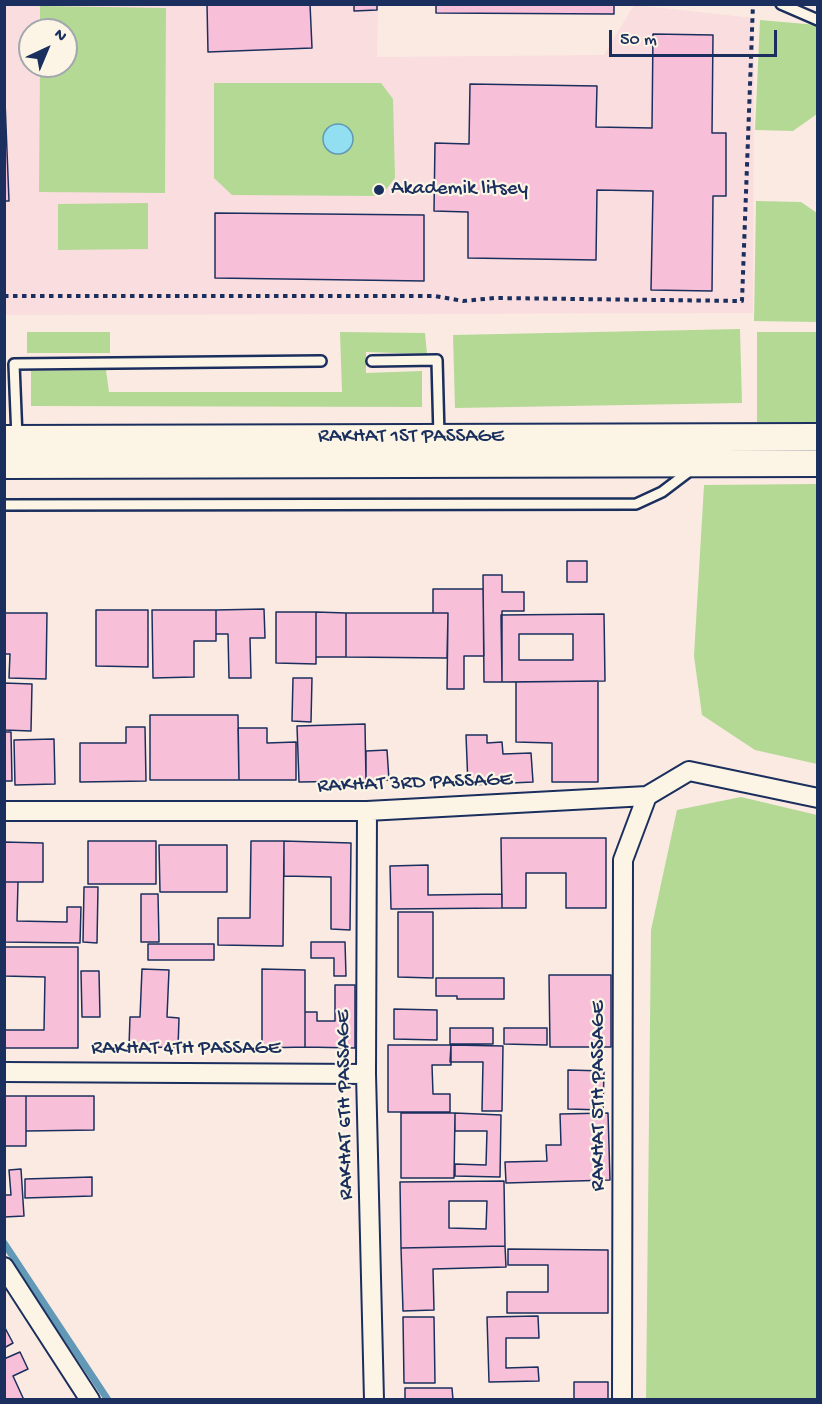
<!DOCTYPE html>
<html>
<head>
<meta charset="utf-8">
<style>
  body { margin:0 }
  #map { position:relative; width:822px; height:1404px; overflow:hidden; background:#fbeae2; font-family:"Gochi Hand",sans-serif }
  canvas { display:block }
  .frame { position:absolute; inset:0; border:6px solid #1b2f5e; pointer-events:none }
  .north { position:absolute; left:18px; top:18px; width:60px; height:60px; box-sizing:border-box; background:#fcf5e5; border:2px solid #a2a6af; border-radius:50%; rotate:44deg; font-size:16px; font-weight:700; line-height:24px; text-align:center; color:#1b2f5e }
  .north::after { content:''; display:block; margin:auto; width:21px; height:27px; background:#1b2f5e; clip-path:polygon(50% 0,100% 100%,50% 72%,0 100%) }
  .scale { position:absolute; left:609px; top:30px; width:168px; height:27px; box-sizing:border-box; border:3px solid #1b2f5e; border-top:0; padding-left:8px; font-size:18px; line-height:21px; white-space:nowrap; color:#1b2f5e; -webkit-text-stroke:4px #fcf5e5; paint-order:stroke }
</style>
</head>
<body>
<div id="map">
<canvas width="822" height="1404"></canvas>
<div class="frame"></div>
<div class="north">N</div>
<div class="scale">50 m</div>
</div>
<script>
const c = document.querySelector('canvas').getContext('2d');
c.lineJoin = 'round';
function fill(path, color) { c.fillStyle = color; c.fill(path, 'evenodd'); }
function trace(path, color, width, dash) { c.strokeStyle = color; c.lineWidth = width; c.lineCap = dash ? 'butt' : 'round'; c.setLineDash(dash || []); c.stroke(path); }
function drawText(font, color, halo, rows, align = 'center') {
  c.font = font + ' "Gochi Hand",sans-serif'; c.lineWidth = 4.5; c.setLineDash([]); c.textBaseline = 'middle'; c.strokeStyle = halo; c.fillStyle = color; for (const [text, x, y, turn = 0] of rows) {
    c.save(); c.translate(x, y); c.rotate((+turn || 0) * Math.PI / 180); c.textAlign = isNaN(turn) ? turn : align; if (halo) c.strokeText(text, 0, 0); c.fillText(text, 0, 0); c.restore();
  }
}
const built = new Path2D(`
  M4,5H378L377,57L604,55L634,5L754,18L753,313L5,315ZM30,30H66V66H30Z`);
const green = new Path2D(`
  M40,6L166,8L165,193L39,192L40,66H66V30H40Z
  M760,20L817,25V114L793,131L755,130Z
  M214,83H381L393,99L395,178L381,196L232,195L214,178Z
  M756,201L801,202L817,213V322L754,321Z
  M148,203V249L58,250V204Z
  M740,329L742,403L455,408L453,335Z
  M27,332H110V353H27Z
  M340,332L425,333L427,354L366,352V373L422,371V407L31,406V371L106,370L109,392H342Z
  M757,332H817V422H757Z
  M817,484H818L817,764L755,750L702,715L694,656L704,485Z
  M741,797L817,815V1399H646L651,930L677,810Z`);
const water = new Path2D(`
  M323 139a15 15 0 1 1 30 0a15 15 0 1 1-30 0Z`);
const stream = new Path2D(`
  M4,1243L108,1400`);
const building = new Path2D(`
  M207,4H310L312,48L208,52Z
  M354,4H377V10L354,11Z
  M436,4H614V14L436,13Z
  M653,34L713,35L712,133H726V196H713L712,291L651,290L653,191L597,190L596,260L468,258V212L434,211L435,143L469,144L470,84L597,86L596,127L652,128Z
  M4,76L9,201H4Z
  M215,213L424,215V281L215,278Z
  M567,561H587V582H567Z
  M483,575H502V592H524V611H502V682H484Z
  M433,589H483L484,656H464V689H447L448,613H433Z
  M264,609L265,638H250L251,678H229L228,634H216V610Z
  M96,610H148V667L96,666Z
  M152,610H216V641H194V677L153,678Z
  M276,612H316V664L276,663Z
  M316,612L346,613V657H316Z
  M4,613H47L46,679L9,678L10,654H4Z
  M346,613H448L447,658L346,657Z
  M604,614L605,681L502,682L501,615ZM519,634H573V660H519Z
  M293,678H312L311,722L292,721Z
  M598,681V782H552V743L516,742V682Z
  M4,683L32,684L31,731L4,730Z
  M150,715H238L239,780H150Z
  M365,724L366,781L299,782L297,726Z
  M126,727H145L146,781L80,782V743H126Z
  M238,728H267V743L296,742V780H239Z
  M4,732H11L12,781H4Z
  M466,735H487V743L502,742L503,754L531,753L533,782L468,785Z
  M54,739L55,784L15,785L14,740Z
  M387,750L389,780L366,781V751Z
  M501,838H606V908H566V873H526V908H502Z
  M88,841H156V884H88Z
  M251,841H284L283,946L218,945V918H250Z
  M284,841L351,843L350,930L331,929V877L284,876Z
  M4,842L43,843V882H4Z
  M159,845H227V892H160Z
  M428,865V895L502,894V908L391,909L390,866Z
  M4,882H18L17,921L67,922V907H81L80,943L4,942Z
  M84,887H98L97,943L83,942Z
  M141,894H158L159,942H141Z
  M398,912H433V978L398,977Z
  M311,942H345L346,976H334V958H311Z
  M148,944H214V960H148Z
  M4,947H78V1048H4V1030H44L45,977L4,976Z
  M142,969L169,970L167,1017L179,1018L178,1048L129,1046L130,1017H140Z
  M262,969L305,970V1047L262,1048Z
  M81,971H99L100,1017H82Z
  M549,975H611V1047H550Z
  M436,978H504V999H457V996H436Z
  M335,985H355V1048L305,1047V1012H317V1021H335Z
  M394,1009L437,1010V1040L394,1039Z
  M450,1028H493V1044H450Z
  M504,1028H547V1045L504,1044Z
  M388,1045H451V1065H432L433,1094H450V1112H388Z
  M451,1045L503,1046L502,1111H482L483,1062H450Z
  M568,1070L604,1071L603,1110L568,1109Z
  M4,1096H26V1146H4Z
  M26,1096H94V1130L26,1131Z
  M401,1113H455L454,1178H401Z
  M455,1113L501,1115L500,1177L455,1176V1164L486,1165L487,1131H455Z
  M608,1113L610,1180L506,1183L505,1162L547,1161L546,1145H561L560,1114Z
  M21,1169L24,1216L4,1217V1195H11L9,1170Z
  M92,1177V1196L25,1198V1179Z
  M504,1181L505,1246L401,1248L400,1182ZM449,1201H487L486,1229L449,1228Z
  M505,1246L506,1267L433,1269L434,1310L403,1311L401,1248Z
  M508,1249L608,1250V1313H507V1292H548V1265H508Z
  M538,1316L539,1338H506V1368L538,1367L539,1381L489,1382L487,1317Z
  M403,1317H434L435,1383H404Z
  M4,1326L13,1343L4,1348Z
  M20,1352L28,1369L13,1376L24,1400H4V1359Z
  M574,1382H608V1400H574Z
  M405,1388H452L453,1400H405Z`);
const path = new Path2D(`
  M4,296H435L463,301L495,298L742,301L753,4`);
const lane = new Path2D(`
  M781,4L818,20
  M372,361L437,360L439,436
  M17,438L14,364L321,361
  M4,505L636,504L662,492L691,470`);
const street = new Path2D(`
  M4,811H367L647,796L689,771L818,798
  M367,811L366,1074L374,1400
  M4,1072L366,1074
  M4,1267L90,1400
  M622,1400L623,860L647,796`);
const secondary = new Path2D(`
  M4,439L818,437
  M4,465L818,463`);
const markers = [
  [379,190,6,"#1b2f5e"]
];
const poiNames = [
  ["Akademik litsey",391,190]
];
const streetNames = [
  ["RAKHAT 1ST PASSAGE",411,438],
  ["RAKHAT 3RD PASSAGE",415,784,-2],
  ["RAKHAT 4TH PASSAGE",186,1050],
  ["RAKHAT 5TH PASSAGE",600,1096,-90],
  ["RAKHAT 6TH PASSAGE",346,1105,-91]
];
fill(built, '#fadddf');
fill(green, '#b3d995');
fill(water, '#91dff1');
trace(water, '#6299b6', 1.5);
trace(stream, '#6299b6', 7);
fill(building, '#f7c0d8');
trace(building, '#1b2f5e', 1.5);
trace(lane, '#1b2f5e', 14);
trace(street, '#1b2f5e', 22);
trace(secondary, '#1b2f5e', 30);
trace(path, '#1b2f5e', 4, [4.5, 4.5]);
trace(lane, '#fcf5e5', 9);
trace(street, '#fcf5e5', 18);
trace(secondary, '#fcf5e5', 26);
for (const [x, y, r, color] of markers) { const dot = new Path2D(); dot.arc(x, y, r, 0, 2 * Math.PI); c.fillStyle = color; c.fill(dot); trace(dot, '#fcf5e5', 2); }
drawText('21px', '#1b2f5e', '#fcf5e5', poiNames, 'left');
drawText('21px', '#1b2f5e', '#fcf5e5', streetNames);
</script>
</body>
</html>
